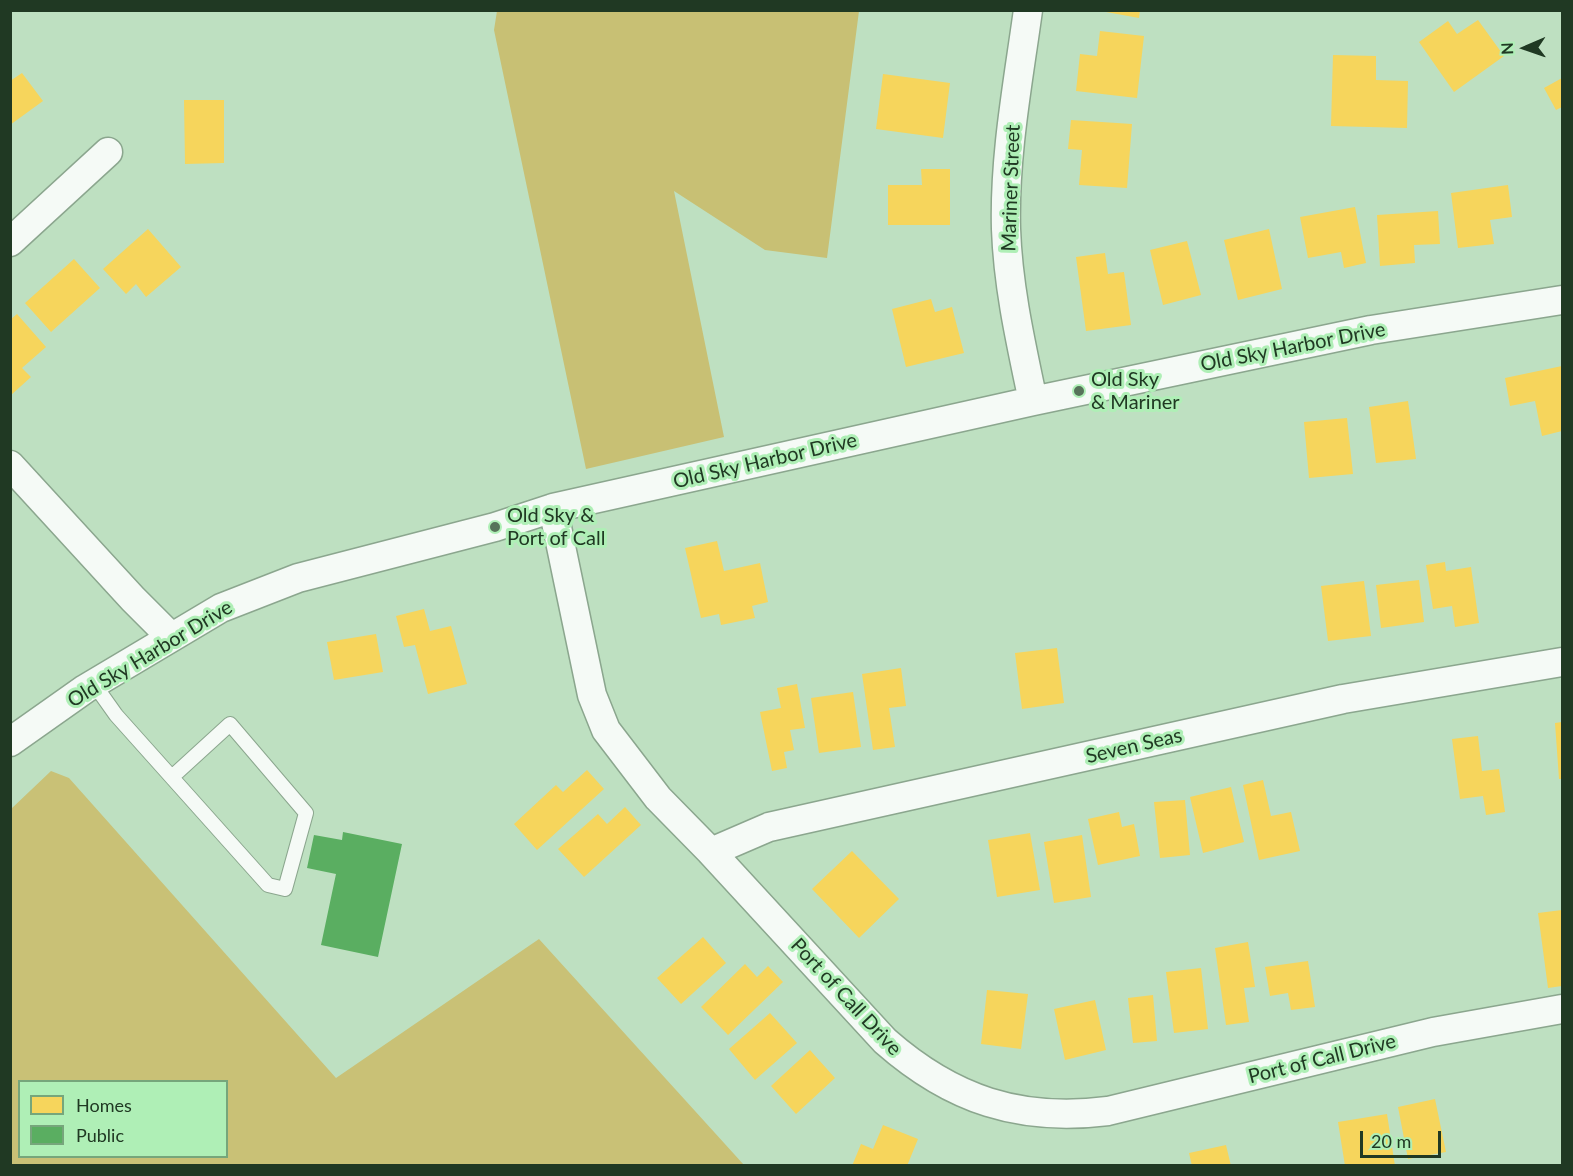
<!DOCTYPE html>
<html>
<head>
<meta charset="utf-8">
<style>
  body { margin:0 }
  #map { position:relative; width:1573px; height:1176px; overflow:hidden; background:#bee0c1; font-family:Lato,sans-serif }
  canvas { display:block }
  .frame { position:absolute; inset:0; border:12px solid #203923; pointer-events:none }
  .legend { position:absolute; left:18px; top:1080px; width:210px; height:78px; box-sizing:border-box; background:#afefb6; border:2px solid #76a67b; margin:0; padding:8px 10px; list-style:none; font-size:18px; color:#203923 }
  .legend li { display:flex; align-items:center; gap:12px; height:30px }
  .legend b { width:30px; border:2px solid #76a67b }
  .north { position:absolute; left:1495px; top:18px; width:60px; height:60px; -webkit-text-stroke:4px #afefb6; paint-order:stroke; rotate:268deg; font-size:16px; font-weight:700; line-height:24px; text-align:center; color:#203923 }
  .north::after { content:''; display:block; margin:auto; width:21px; height:27px; background:#203923; clip-path:polygon(50% 0,100% 100%,50% 72%,0 100%) }
  .scale { position:absolute; left:1360px; top:1131px; width:81px; height:27px; box-sizing:border-box; border:3px solid #203923; border-top:0; padding-left:8px; font-size:18px; line-height:21px; white-space:nowrap; color:#203923; -webkit-text-stroke:4px #afefb6; paint-order:stroke }
</style>
</head>
<body>
<div id="map">
<canvas width="1573" height="1176"></canvas>
<div class="frame"></div>
<ul class="legend">
<li><b style="height:16px;background:#f6d55c"></b>Homes</li>
<li><b style="height:16px;background:#5aae61"></b>Public</li>
</ul>
<div class="north">N</div>
<div class="scale">20 m</div>
</div>
<script>
const c = document.querySelector('canvas').getContext('2d');
c.lineJoin = 'round';
function fill(path, color) { c.fillStyle = color; c.fill(path, 'evenodd'); }
function trace(path, color, width, dash) { c.strokeStyle = color; c.lineWidth = width; c.lineCap = dash ? 'butt' : 'round'; c.setLineDash(dash || []); c.stroke(path); }
function drawText(font, color, halo, rows, align = 'center') {
  c.font = font + ' Lato,sans-serif'; c.lineWidth = 6; c.setLineDash([]); c.textBaseline = 'middle'; c.strokeStyle = halo; c.fillStyle = color; for (const [text, x, y, turn = 0] of rows) {
    c.save(); c.translate(x, y); c.rotate((+turn || 0) * Math.PI / 180); c.textAlign = isNaN(turn) ? turn : align; if (halo) c.strokeText(text, 0, 0); c.fillText(text, 0, 0); c.restore();
  }
}
const green = new Path2D(`
  M51,771L69,778L336,1078L539,939L744,1165H11V809ZM20,1082H226V1156H20Z`);
const forest = new Path2D(`
  M497,11H859L827,258L765,250L674,191L724,437L586,469L494,30Z`);
const homes = new Path2D(`
  M1095,10H1140L1139,18Z
  M1478,20L1504,56L1454,92L1419,42L1448,21L1457,34Z
  M1100,31L1144,36L1137,98L1076,91L1080,54L1097,56Z
  M1333,55L1376,56V80L1408,81L1407,128L1331,126Z
  M22,73L43,101L10,125V81Z
  M883,74L950,83L943,138L876,129Z
  M1562,78V107L1556,110L1544,88Z
  M184,100H224V163L185,164Z
  M1071,120L1132,124L1127,188L1079,185L1082,150L1068,149Z
  M921,169H950V225H888V185H922Z
  M1508,185L1512,217L1490,220L1494,244L1458,248L1451,193Z
  M1355,207L1366,263L1344,268L1341,252L1308,258L1300,217Z
  M1438,211L1440,244L1414,245L1415,263L1380,266L1377,215Z
  M148,229L181,267L146,297L136,284L126,294L103,269Z
  M1269,229L1282,289L1238,300L1224,240Z
  M1187,241L1201,295L1163,305L1150,250Z
  M1105,253L1108,274L1124,272L1131,325L1086,331L1076,257Z
  M74,259L100,288L51,332L25,303Z
  M931,299L935,312L952,307L964,353L906,367L892,309Z
  M17,314L46,347L22,368L31,377L10,396V320Z
  M1562,366V431L1542,436L1535,401L1510,406L1505,378Z
  M1408,401L1416,459L1376,463L1369,407Z
  M1347,418L1353,474L1309,478L1304,422Z
  M717,541L724,571L760,563L768,602L752,606L755,618L721,625L719,614L701,618L685,548Z
  M1445,562L1446,571L1471,567L1479,623L1455,627L1452,606L1433,609L1426,565Z
  M1419,580L1424,622L1381,628L1376,585Z
  M1364,581L1371,636L1328,641L1321,586Z
  M424,609L430,631L451,626L467,684L428,694L415,645L404,647L396,616Z
  M376,634L383,672L334,680L327,642Z
  M1057,648L1064,703L1022,709L1015,653Z
  M901,668L906,706L889,708L895,747L873,750L862,674Z
  M797,684L805,728L790,730L794,750L784,752L787,768L772,771L760,712L781,708L777,688Z
  M853,692L861,747L819,753L811,698Z
  M1562,722V779H1559L1555,723Z
  M1478,736L1482,771L1499,769L1505,812L1486,815L1483,796L1460,799L1452,739Z
  M587,770L604,789L537,850L514,824L556,785L563,792Z
  M1263,780L1271,816L1291,812L1300,851L1259,860L1243,785Z
  M1231,787L1244,842L1203,853L1190,797Z
  M1185,800L1190,855L1160,858L1154,802Z
  M625,807L641,825L584,877L558,849L598,814L607,824Z
  M1119,812L1122,827L1134,824L1140,856L1098,865L1088,819Z
  M1030,833L1040,890L997,897L988,840Z
  M1082,835L1091,897L1054,903L1044,842Z
  M852,851L899,899L859,938L812,889Z
  M1562,910V986L1548,988L1538,913Z
  M703,937L726,963L681,1004L657,978Z
  M1248,942L1255,987L1244,988L1249,1022L1226,1025L1215,948Z
  M1308,961L1315,1007L1291,1010L1288,993L1270,996L1265,967Z
  M745,964L757,977L768,966L783,982L728,1035L701,1007Z
  M1201,968L1208,1029L1174,1033L1166,972Z
  M987,990L1028,994L1021,1049L981,1044Z
  M1153,995L1157,1041L1133,1043L1128,998Z
  M1095,1000L1106,1050L1065,1060L1054,1009Z
  M770,1013L797,1043L755,1080L729,1049Z
  M810,1050L835,1078L796,1114L771,1086Z
  M1435,1099L1446,1152L1408,1159L1398,1107Z
  M1387,1114L1395,1166H1345L1338,1122Z
  M883,1125L918,1139L907,1166H852L861,1144L873,1149Z
  M1226,1145L1231,1166H1192L1189,1153Z`);
const public = new Path2D(`
  M343,832L402,844L378,957L321,945L336,874L307,868L314,835L342,840Z`);
const service = new Path2D(`
  M94,684L116,715L268,885L285,889L306,813L230,724L172,777`);
const minor = new Path2D(`
  M1028,10C1018,83 1004,156 1006,229C1008,287 1021,344 1033,401
  M10,242L108,152
  M10,465L133,599L171,637
  M553,508L592,695L606,730L658,798L711,852L885,1041C952,1100 1020,1122 1108,1111L1433,1032L1562,1009
  M10,742L85,689L221,608L298,578L495,527L553,508L1033,401L1371,330L1562,300
  M711,852L769,827L1343,699L1562,662`);
const markers = [
  [1079,391,6,"#57735a"],
  [495,527,6,"#57735a"]
];
const streetNames = [
  ["Mariner Street",1011,188,-88],
  ["Old Sky Harbor Drive",1293,347,-11],
  ["Old Sky Harbor Drive",765,461,-13],
  ["Old Sky Harbor Drive",150,654,-31],
  ["Seven Seas",1134,746,-13],
  ["Port of Call Drive",846,997,47],
  ["Port of Call Drive",1322,1059,-14]
];
const poiNames = [
  ["Old Sky",1091,380],
  ["& Mariner",1091,403],
  ["Old Sky &",507,516],
  ["Port of Call",507,539]
];
fill(green, '#c9c176');
fill(forest, '#c8c074');
fill(homes, '#f6d55c');
fill(public, '#5aae61');
trace(service, '#8ba68e', 16);
trace(minor, '#8ba68e', 31);
trace(service, '#f5faf6', 14);
trace(minor, '#f5faf6', 28);
for (const [x, y, r, color] of markers) { const dot = new Path2D(); dot.arc(x, y, r, 0, 2 * Math.PI); c.fillStyle = color; c.fill(dot); trace(dot, '#afefb6', 2); }
drawText('20px', '#203923', '#afefb6', streetNames);
drawText('20px', '#203923', '#afefb6', poiNames, 'left');
</script>
</body>
</html>
